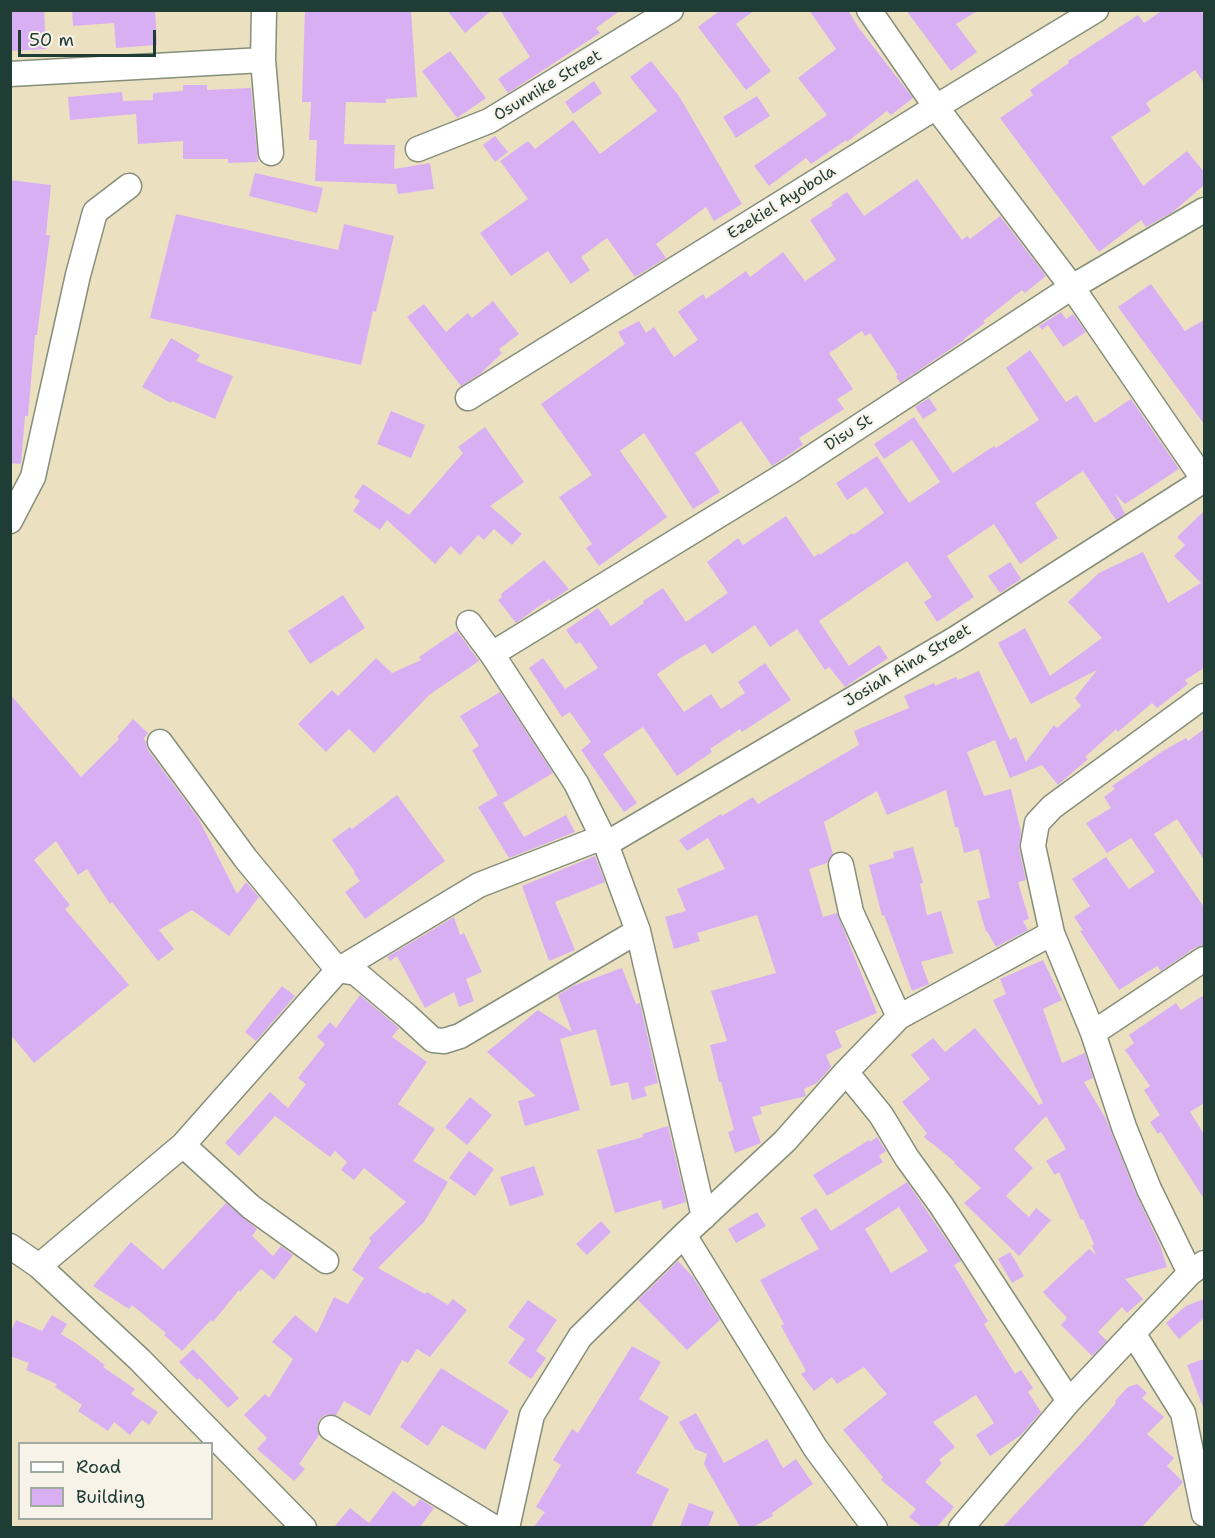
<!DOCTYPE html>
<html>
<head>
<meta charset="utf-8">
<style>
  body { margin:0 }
  #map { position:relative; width:1215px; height:1538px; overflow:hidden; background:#ebe1c1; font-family:"Shantell Sans",sans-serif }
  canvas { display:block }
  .frame { position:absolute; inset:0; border:12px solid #1f3d34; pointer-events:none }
  .legend { position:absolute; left:18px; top:1442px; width:195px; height:78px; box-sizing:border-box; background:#f7f3e8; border:2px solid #a1aaa0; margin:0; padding:8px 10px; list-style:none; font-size:18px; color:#1f3d34 }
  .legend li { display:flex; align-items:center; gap:12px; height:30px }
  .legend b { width:30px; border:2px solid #a1aaa0 }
  .scale { position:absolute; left:18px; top:30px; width:138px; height:27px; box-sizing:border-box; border:3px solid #1f3d34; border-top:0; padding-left:8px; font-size:18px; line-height:21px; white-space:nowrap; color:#1f3d34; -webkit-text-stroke:4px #f7f3e8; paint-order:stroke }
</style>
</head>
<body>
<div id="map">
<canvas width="1215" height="1538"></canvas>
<div class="frame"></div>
<ul class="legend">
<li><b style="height:8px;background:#fff"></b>Road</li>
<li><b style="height:16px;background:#d9aff3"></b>Building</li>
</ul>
<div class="scale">50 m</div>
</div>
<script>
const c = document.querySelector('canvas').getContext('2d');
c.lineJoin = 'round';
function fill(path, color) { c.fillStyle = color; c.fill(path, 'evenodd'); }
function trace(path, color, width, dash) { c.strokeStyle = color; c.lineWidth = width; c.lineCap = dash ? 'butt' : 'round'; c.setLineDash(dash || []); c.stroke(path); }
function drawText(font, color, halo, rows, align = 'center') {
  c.font = font + ' "Shantell Sans",sans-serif'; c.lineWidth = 4.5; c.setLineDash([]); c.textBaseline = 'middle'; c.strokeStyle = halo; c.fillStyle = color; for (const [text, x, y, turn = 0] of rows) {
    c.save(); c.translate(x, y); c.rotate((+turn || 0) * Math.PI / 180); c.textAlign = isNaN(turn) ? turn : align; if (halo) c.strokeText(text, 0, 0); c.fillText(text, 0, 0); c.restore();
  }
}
const building = new Path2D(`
  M10,10H44L46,49L10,51Z
  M72,10H155L157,45L116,48L114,23L73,26Z
  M305,10L411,11L417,97L386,99V103L346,102L344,144L395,145L394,169L430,163L434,189L398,194L396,184L315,181L317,140H309L311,102H302Z
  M447,10H492L465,33Z
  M500,10H621L596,28L600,33L508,93L498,79L530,57Z
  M721,10H755L736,24L771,71L746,90L698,27Z
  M809,10H848L858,27L913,98L891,115L887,111L847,142L846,140L811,164L806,158L769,186L754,166L827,115L798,78L836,49Z
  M906,10H979L956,24L977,52L951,71Z
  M1163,10H1201L1204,16V83L1195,70L1146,103L1151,111L1111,137L1143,186L1187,151L1204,172V185L1173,212L1146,227L1141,220L1099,252L1000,118L1033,95L1030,90L1069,63L1068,61L1138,15L1144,23Z
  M450,51L486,98L457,118L422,71Z
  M651,61L679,96L742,204L714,221L706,207L656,244L666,258L635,277L607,238L581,257L590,270L571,284L548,251L511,276L480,233L528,199L500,161L528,141L535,149L573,120L600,154L657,111L630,77Z
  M594,81L602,93L573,114L565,102Z
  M183,85H207V90L251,88L258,162L228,163V159H183V141L138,144L136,114L70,120L68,97L122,92L123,101L153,100V93L183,91Z
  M757,96L770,116L736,138L723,117Z
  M495,136L508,152L495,162L483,145Z
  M255,173L323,188L317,213L249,196Z
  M917,179L962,240L967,236L970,239L1000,216L1046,276L1025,293L1022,290L983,321L985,323L964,339V340L900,383L896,376L898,375L870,333L865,336L862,331L829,353L853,389L837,399L844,409L799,438L803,445L772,466L741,421L695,453L720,492L693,509L644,433L620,451L667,517L599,566L586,548L592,544L559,497L592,475L541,404L625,344L618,332L639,321L646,333L654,327L674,357L698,340L678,312L703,294L706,299L746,271L750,277L783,252L805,281L836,260L810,220L833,205L831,203L847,192L864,216Z
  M10,180L51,185L46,235H50L37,335H35L28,416H25L21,464L10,463Z
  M176,214L338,250L344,224L394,236L376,312L373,311L361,365L150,318Z
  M1151,284L1185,331L1204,320V424L1118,307Z
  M493,301L519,334L499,349L502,353L480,374L461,386L407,317L424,304L446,332L468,313L472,318Z
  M1061,312L1066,319L1073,314L1086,332L1063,347L1048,325L1042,330L1039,326Z
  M171,338L200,355L196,361L233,376L215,419L172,401L171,403L142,387Z
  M1030,350L1066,402L1077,395L1095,423L1131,399L1179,469L1125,504L1115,494L1125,514L1116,520L1083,471L1035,503L1058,538L1020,564L994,524L947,556L974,597L937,622L924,602L932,597L907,561L819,621L849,666L879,645L888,658L845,687L829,667L825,670L797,629L770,647L755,625L712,654L705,644L682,657L657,674L684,712L711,694L721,709L745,693L738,682L765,663L791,700L742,732L740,729L710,749L712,752L677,776L643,727L603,754L637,803L624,812L581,750L591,742L570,712L562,717L529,668L543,658L565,689L598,668L580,642L576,644L566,630L598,608L611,626L644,603L643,601L663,588L686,622L728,593L707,562L738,538L743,545L786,516L814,557L819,553L820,555L852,533L853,535L884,513L866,487L847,500L836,483L877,456L909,503L940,482L912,440L884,459L874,444L914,417L953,473L994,446L996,448L1039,420L1006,368Z
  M929,398L937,410L923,419L915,407Z
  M391,411L425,425L411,458L377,444Z
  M485,427L524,482L490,506L522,534L512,545L494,529L484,540L478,535L460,555L451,546L435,564L387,520L380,530L353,511L360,501L354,497L363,484L409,515L463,453L458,447Z
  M1204,511V668L1185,680L1188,684L1157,708L1152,703L1118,732L1116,729L1085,757L1088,759L1058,785L1042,765L1010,778L995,740L967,752L984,796L1011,789L1021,832L1019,849L1026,880L1018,882L1029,919L1023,921L1028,930L996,947L987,931L986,932L977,901L990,898L979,849L964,853L958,827H955L946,790L887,815L877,791L824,822L833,854L827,863L809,869L823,917L837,913L877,1013L835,1031L842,1047L826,1055L831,1067L817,1083L804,1089L806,1096L760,1107L762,1114L752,1117L761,1143L735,1153L728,1132L734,1130L721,1082H719L710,1045L727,1041L711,991L776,973L757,915L697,933L700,941L674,949L665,917L686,911L677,889L725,869L708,838L687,851L679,840L721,814L722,816L753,797L758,804L859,745L854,731L909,708L904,696L934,683L935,686L956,677L958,680L979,671L1010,740L1016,737L1026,762L1054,725L1057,728L1081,706L1075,698L1097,670L1031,704L998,643L1025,628L1050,676L1102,638L1068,602L1099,573L1143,552L1168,603L1201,583L1174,556L1185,545L1177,537Z
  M544,560L569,589L551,601L549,599L516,623L498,600L502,597L501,594Z
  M1010,562L1021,579L1000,593L988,576Z
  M343,595L365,628L310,664L288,631Z
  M457,631L479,661L429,695L374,753L349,729L326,752L298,724L332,690L338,696L376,658L392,673L421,660L419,657Z
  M500,692L553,773L503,803L524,837L566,815L575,832L509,858L478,807L498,795L472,750L479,746L460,716Z
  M10,694L81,777L119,739L117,737L133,719L148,733L144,738L148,750L198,818L237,894L246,882L259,897L229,936L192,910L159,930L174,949L158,961L112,902L110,904L87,869L78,875L56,841L34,860L70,905L65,909L129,985L34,1063L10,1034Z
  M1204,729V860L1177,819L1154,834L1204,907V945L1196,947L1161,971L1157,966L1119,990L1080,931L1083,930L1074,917L1090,906L1072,879L1106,857L1129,889L1155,872L1131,838L1107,853L1086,823L1111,808L1104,797L1115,789L1112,786L1163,751L1186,738L1188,741Z
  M397,795L445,861L365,919L345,892L360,881L354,873L355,872L332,840L350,827L352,829Z
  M913,847L923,883L920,884L927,915L941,911L953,953L921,962L929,984L912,991L884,915L882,916L869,865L894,858L893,852Z
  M595,856L605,882L555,902L575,950L549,961L522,886Z
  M454,917L460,935L464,933L482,972L466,979L474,1001L459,1007L454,992L425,1008L397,956L390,961L387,957Z
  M1043,960L1062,1000L1043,1009L1062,1063L1085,1053L1093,1078L1084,1082L1106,1119L1136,1194L1160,1245L1167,1267L1125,1279L1143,1299L1127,1313L1122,1307L1098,1332L1107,1341L1092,1356L1061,1325L1067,1318L1043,1292L1089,1249L1096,1255L1092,1246L1094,1244L1083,1219L1081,1220L1059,1172L1055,1175L1046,1161L1066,1149L1046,1116L1014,1149L1033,1168L1006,1196L1029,1217L1036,1208L1051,1220L1019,1256L964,1203L981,1188L954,1163L955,1162L924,1137L927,1133L902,1102L930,1079L911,1055L933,1038L945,1052L975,1028L1039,1105L1043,1103L993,1000L1006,994L1000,979Z
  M622,968L636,1004L640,1003L658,1083L644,1087L647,1096L632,1100L628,1082L611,1086L596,1029L560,1039L580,1110L525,1126L518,1101L536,1096L487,1052L538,1010L572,1032L558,995L573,986Z
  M282,986L295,996L256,1041L245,1032Z
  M360,995L399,1028L392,1037L427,1062L398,1104L435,1129L413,1161L448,1182L424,1222L378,1268L425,1294L427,1292L448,1305L453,1299L467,1310L430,1357L417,1349L408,1363L402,1360L370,1416L344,1401L336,1415H325L319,1420L317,1428L319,1435L299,1464L305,1469L294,1481L257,1449L267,1438L244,1415L265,1394L269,1398L293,1359L272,1342L295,1315L317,1333L334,1297L348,1304L364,1278L352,1270L371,1241L369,1238L406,1202L364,1168L354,1180L341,1170L347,1162L335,1151L330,1157L275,1116L239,1156L225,1143L270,1092L288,1108L306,1084L298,1078L325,1044L317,1037L330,1022L336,1028Z
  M1204,995V1103L1190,1112L1204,1134V1199L1161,1132L1158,1134L1150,1122L1160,1115L1144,1090L1150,1086L1125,1050L1134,1043L1129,1035L1176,1003L1181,1010Z
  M470,1097L492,1115L467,1145L445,1127Z
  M668,1126L686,1202L663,1209L661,1200L615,1213L597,1150L643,1137L642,1134Z
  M877,1137L886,1151L879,1156L883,1162L827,1196L813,1175L869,1140L870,1142Z
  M469,1151L494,1169L475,1196L449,1178Z
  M534,1166L544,1195L510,1206L500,1177Z
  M907,1182L961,1261L954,1265L988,1321L984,1324L1015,1374L1021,1370L1033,1388L1028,1392L1041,1412L1021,1435L990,1456L976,1435L994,1423L976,1395L933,1422L955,1447L939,1460L942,1463L925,1482L954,1507L937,1527H922L909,1517L916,1509L881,1480L883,1477L843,1430L887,1394L864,1367L837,1384L832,1377L814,1391L801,1374L806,1371L781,1326L784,1324L760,1280L819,1249L800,1218L816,1208L831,1231ZM899,1207L928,1251L891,1273L865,1229Z
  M226,1203L257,1229L252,1236L273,1256L281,1246L293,1255L274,1280L261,1269L240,1292L239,1290L213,1322L211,1320L182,1351L164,1335L166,1333L132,1305L129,1309L93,1286L131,1242L163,1270Z
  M757,1212L766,1226L736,1243L728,1229Z
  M601,1221L611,1232L587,1255L576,1244Z
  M1010,1252L1024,1276L1012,1283L998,1259Z
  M678,1261L693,1277L720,1320L687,1350L638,1300Z
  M1204,1299V1318L1179,1339L1166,1323L1186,1306Z
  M528,1300L557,1320L536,1351L546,1358L531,1379L508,1363L525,1339L508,1327Z
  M52,1315L67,1324L61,1334L77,1344L105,1365L103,1367L135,1389L131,1394L158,1412L149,1425L142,1420L130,1435L114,1422L108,1431L78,1411L82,1405L55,1387L57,1384L26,1370L29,1363L10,1356V1333L16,1320L42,1331Z
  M632,1346L661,1362L639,1399L669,1417L636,1473L669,1489L651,1527H534L545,1512L536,1507L561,1465L553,1460L572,1429L578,1433Z
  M193,1349L239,1398L228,1408L199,1378L197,1380L179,1362Z
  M1204,1359V1407H1203L1187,1365Z
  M441,1368L509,1411L485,1450L442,1425L428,1446L400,1427Z
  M1137,1384L1147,1393L1142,1398L1164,1417L1147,1434L1174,1458L1167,1466L1183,1482L1142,1527H1003L1087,1437L1116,1403L1115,1401L1128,1387Z
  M696,1413L724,1463L767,1439L783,1468L796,1459L813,1484L772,1513L773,1516L753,1527H740L704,1464L707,1454L695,1449L679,1422Z
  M393,1491L414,1507L420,1499L434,1508L420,1527H334L350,1508L369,1523Z
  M689,1503L714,1512L708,1527H680Z`);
const minor = new Path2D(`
  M264,10L263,60L271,153
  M869,10L936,107L1072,287L1204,480
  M10,74L263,60
  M418,149L489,121L671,10
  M468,398L936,107L1096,10
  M10,521L33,477L78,275L95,212L129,186
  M469,623L492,654L576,783L606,844L638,931L704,1217
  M492,654L791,471L1072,287L1204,210
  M160,742L246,859L338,970L356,973L407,1016L433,1040L444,1041L460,1036L638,931
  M606,844L955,639L1204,480
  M841,865L851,912L899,1017
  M1093,1033L1204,959
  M846,1072L881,1115L907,1158L941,1205L1069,1401
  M183,1145L251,1207L326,1261
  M684,1235L816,1449L875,1528
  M10,1246L39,1266L140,1360L304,1528
  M39,1266L183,1145L338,970L479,885L603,837
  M1190,1273L1149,1189L1124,1127L1093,1033L1052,933L1033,846L1037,823L1052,807L1204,696
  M1133,1333L1183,1413L1204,1514
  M331,1428L495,1528
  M507,1528L532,1415L580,1337L684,1235L785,1141L846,1072L899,1017L1052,933
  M961,1528L1069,1401L1190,1273L1204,1263`);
const streetNames = [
  ["Osunnike Street",548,86,-31],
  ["Ezekiel Ayobola",782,203,-32],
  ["Disu St",849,433,-33],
  ["Josiah Aina Street",908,666,-31]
];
fill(building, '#d9aff3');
trace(minor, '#858f7a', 27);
trace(minor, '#fff', 24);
drawText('16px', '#1f3d34', '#f7f3e8', streetNames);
</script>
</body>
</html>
